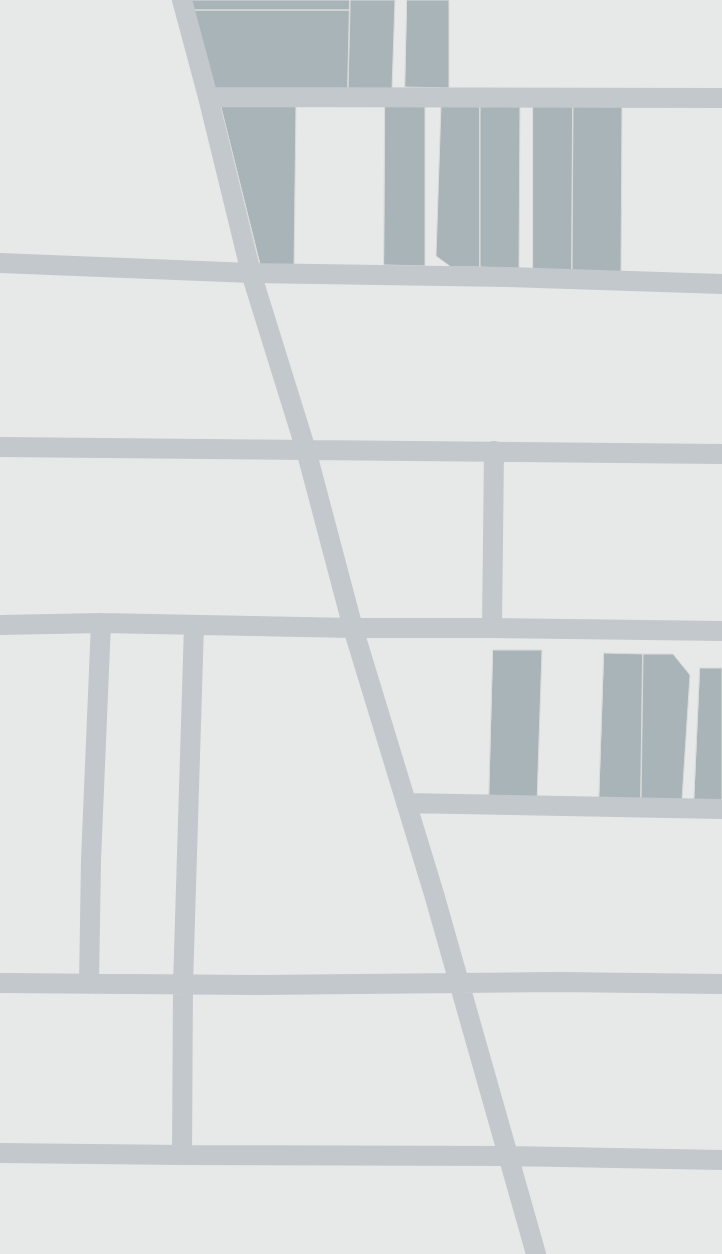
<!DOCTYPE html>
<html>
<head>
<meta charset="utf-8">
<style>
  body { margin:0 }
  canvas { display:block; background:#f9f9f7 }
</style>
</head>
<body>
<canvas width="722" height="1254"></canvas>
<script>
const c = document.querySelector('canvas').getContext('2d');
c.lineJoin = 'round';
function fill(path, color) { c.fillStyle = color; c.fill(path, 'evenodd'); }
function trace(path, color, width, dash) { c.strokeStyle = color; c.lineWidth = width; c.lineCap = dash ? 'butt' : 'round'; c.setLineDash(dash || []); c.stroke(path); }
const built = new Path2D(`
  M0,0H722V1254H0Z`);
const building = new Path2D(`
  M191,0H350V10H193Z
  M350,0H395L392,90H348Z
  M407,0H449V88L405,87Z
  M193,10H350L348,90L211,92Z
  M220,102L296,104L294,268L261,267Z
  M385,103L425,104V266L384,265Z
  M480,104H520L519,269L480,267Z
  M480,104V267H451L436,256L441,105Z
  M533,106H573L572,271L533,269Z
  M573,106H622L621,274L572,271Z
  M493,650H542L537,802L489,799Z
  M604,653L643,654L641,802H599Z
  M643,654H673L690,675L682,800L641,802Z
  M700,668H722V806L694,803Z`);
const minor = new Path2D(`
  M182,0L208,97L251,273L306,450L353,628L434,894L536,1254
  M208,97L722,98
  M0,263L251,273L508,277L722,284
  M0,447L722,454
  M0,625L101,623L353,628H492L722,631
  M492,628L494,451
  M406,803L722,809
  M0,983L258,985L558,982L722,984
  M89,984L91,860L101,623
  M0,1153L182,1155L508,1156L722,1160
  M182,1155L183,985L194,625`);
fill(built, '#e7e9e8');
fill(building, '#a9b4b9');
trace(building, '#dbdbd9', 1);
trace(minor, '#c2c8cb', 20);
</script>
</body>
</html>
